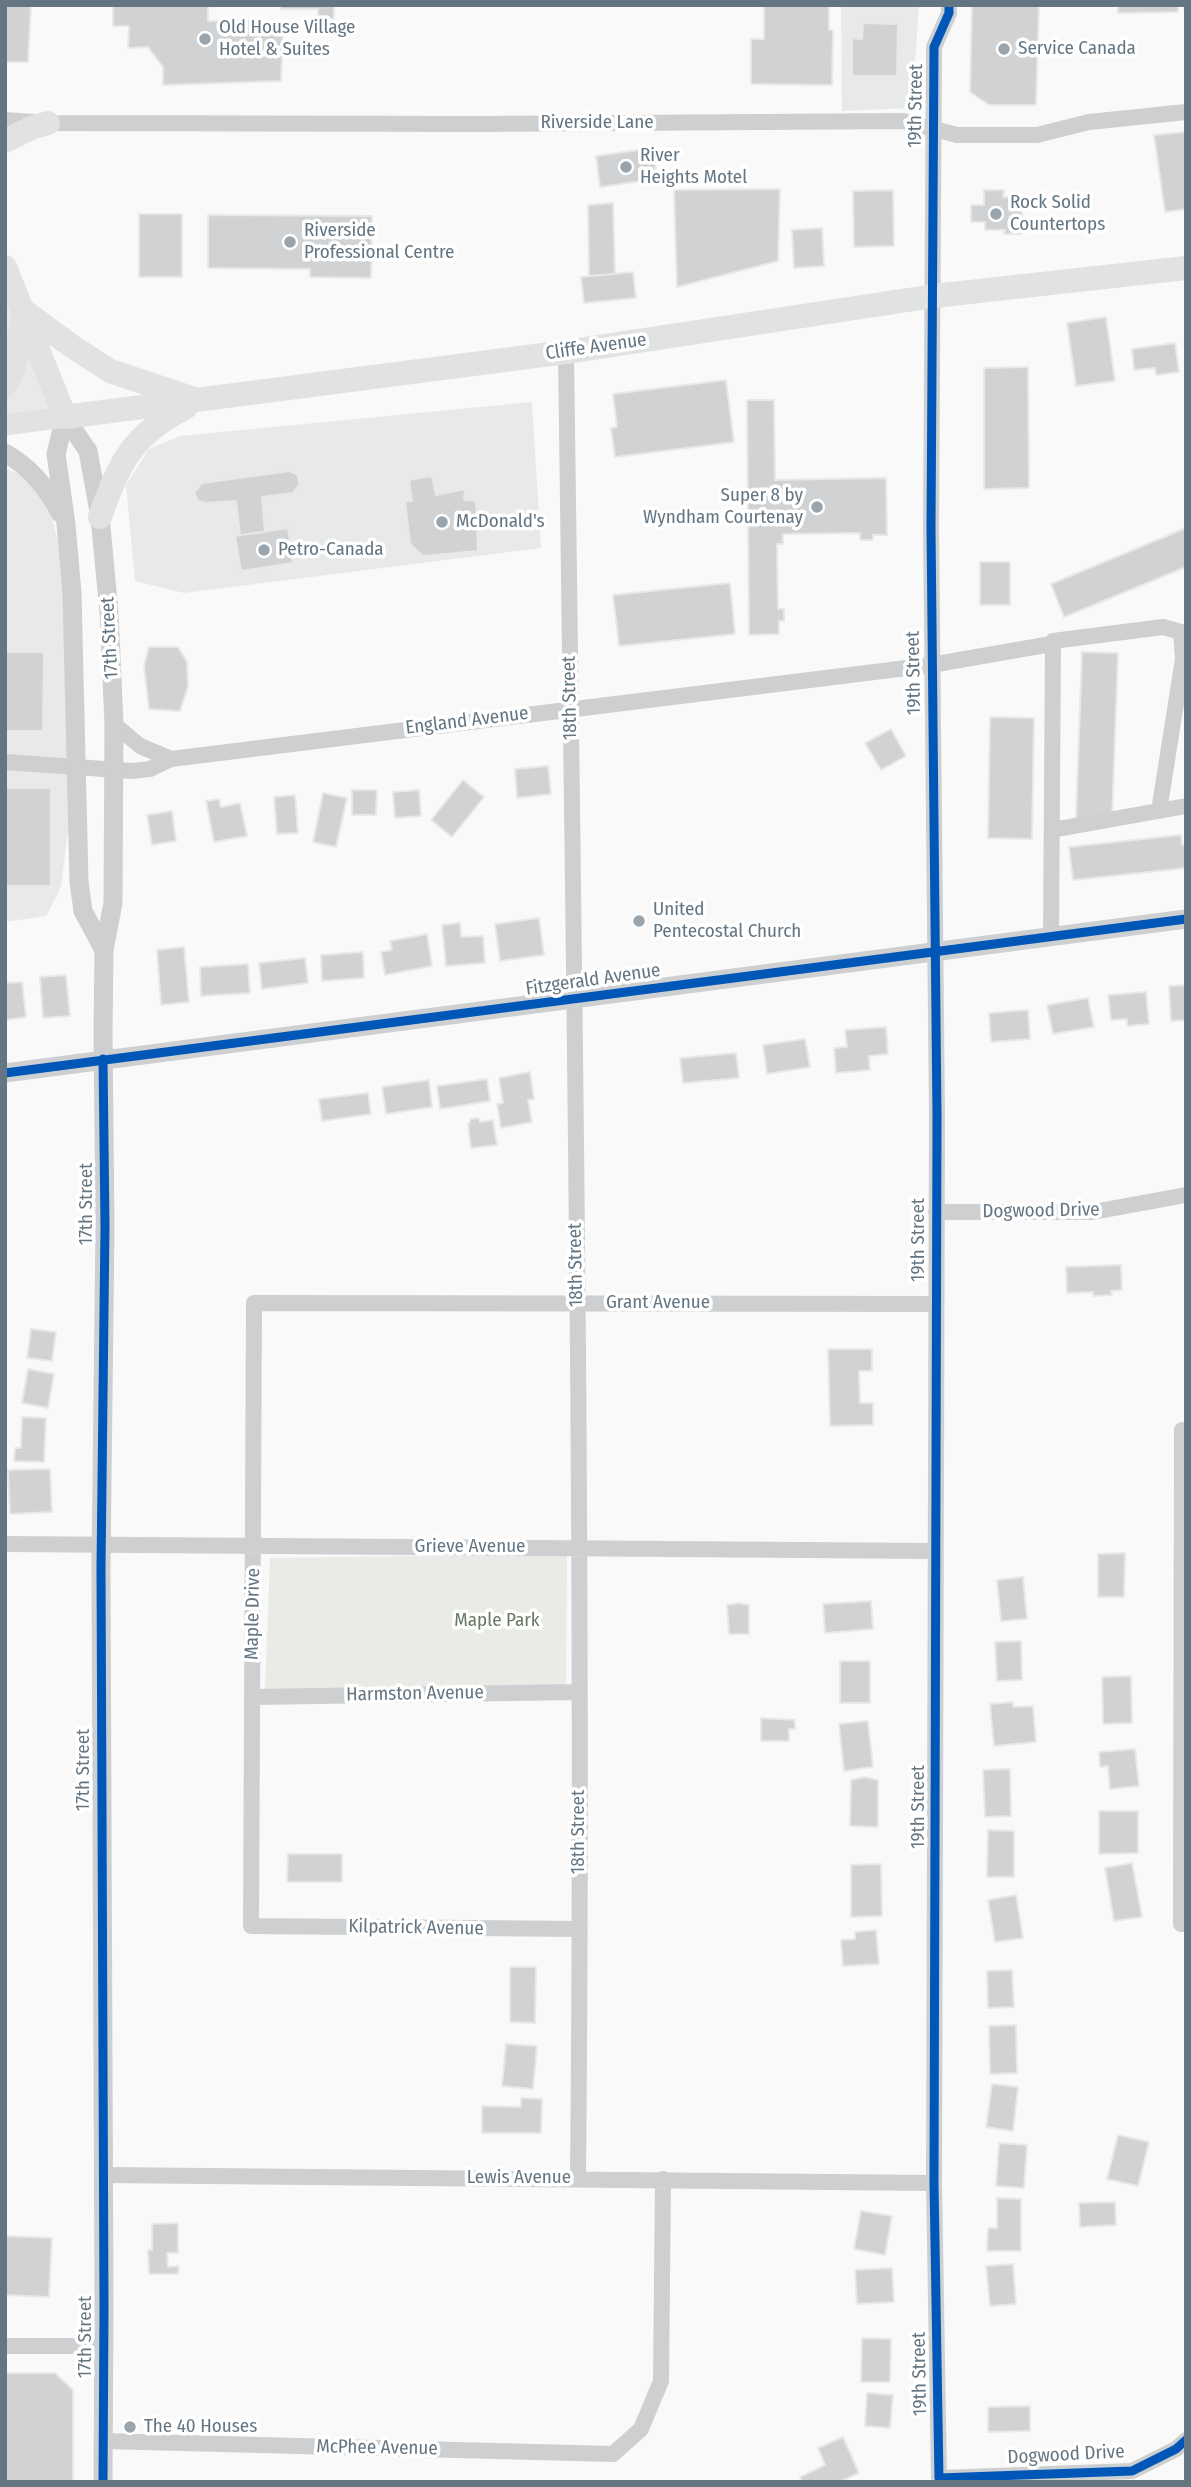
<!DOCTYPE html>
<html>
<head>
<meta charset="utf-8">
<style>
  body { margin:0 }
  #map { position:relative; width:1191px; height:2487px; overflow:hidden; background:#f9f9f9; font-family:"Fira Sans Condensed",sans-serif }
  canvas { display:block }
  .frame { position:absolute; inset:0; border:7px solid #657683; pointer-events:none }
</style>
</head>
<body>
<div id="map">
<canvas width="1191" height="2487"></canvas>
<div class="frame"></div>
</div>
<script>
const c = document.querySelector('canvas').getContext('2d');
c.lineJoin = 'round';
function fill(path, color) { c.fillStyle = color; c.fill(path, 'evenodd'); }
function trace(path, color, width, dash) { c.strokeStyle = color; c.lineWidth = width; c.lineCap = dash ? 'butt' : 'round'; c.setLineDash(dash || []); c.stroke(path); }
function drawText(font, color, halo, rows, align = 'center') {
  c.font = font + ' "Fira Sans Condensed",sans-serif'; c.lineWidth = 7; c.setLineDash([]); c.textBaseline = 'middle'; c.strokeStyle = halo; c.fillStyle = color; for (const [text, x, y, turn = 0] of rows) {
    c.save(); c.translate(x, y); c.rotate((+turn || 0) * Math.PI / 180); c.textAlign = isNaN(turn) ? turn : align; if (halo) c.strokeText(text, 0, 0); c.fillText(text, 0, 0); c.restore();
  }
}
const built = new Path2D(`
  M841,5H919L912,108L842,111Z
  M5,267L65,417L5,424Z
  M532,402L541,548L184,593L135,581L126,485L149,449L180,436Z
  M5,468L28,478L50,511L72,593L76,767L61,886L55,899L46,916L5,922Z`);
const green = new Path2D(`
  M567,1554L566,1687L265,1691L270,1558Z`);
const building = new Path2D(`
  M5,5H31L28,62H5Z
  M113,5H208V21L258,19L269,30L283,31L281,81L163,85V67L148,47L128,48L129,26H113Z
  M281,5H334V19H318V9H281Z
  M764,5H829V30H833L832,85L751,84V39H764Z
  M972,5H1039L1036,105H989L970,92Z
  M1118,5H1178V12L1118,13Z
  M863,23L898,24L897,76H852V38L862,39Z
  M1186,132V209L1165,212L1154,135Z
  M653,148L657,179L600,187L596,156Z
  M780,189L778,261L677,287L674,190Z
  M893,190L894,246L854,247L853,191Z
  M984,190H1004L1003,197H1011V203H1022L1021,234H1004L1005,230H985V222H971V205H984Z
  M613,203L615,274L589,276L588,205Z
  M139,214H182V277H139Z
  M208,215L372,216L371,278L310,277V269L208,268Z
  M822,228L824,266L794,268L792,230Z
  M633,272L636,298L584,303L581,277Z
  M1106,317L1115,381L1076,386L1067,323Z
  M1175,343L1179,372L1156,375L1155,368L1134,370L1132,349Z
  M1028,367L1029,488L984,489V368Z
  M726,380L734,442L615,457L611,428L617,427L613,394Z
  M747,400H774L775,480L886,478L887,535H873V540H860V533L783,534V544H777L778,609H784V621H779V634L749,635Z
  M290,471L298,476L299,485L293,493L262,497L265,532L240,535L236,501L205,503L198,501L194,493L202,483Z
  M432,476L436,495L465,489L464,500L476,501L478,551L423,556L410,544L405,501H412L409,480Z
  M288,528L293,563L241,571L235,536Z
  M1186,528V567L1064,617L1051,584Z
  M980,562H1010V605H980Z
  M730,583L735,634L619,646L613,595Z
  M149,647H178L187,662L188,687L180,711L149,709L144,666Z
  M5,652H44L43,731H5Z
  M1082,652L1118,653L1112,819L1076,818Z
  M990,717L1034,718L1032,839L988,838Z
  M891,729L906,756L881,770L865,743Z
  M548,766L551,794L517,798L515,769Z
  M463,780L484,797L452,837L431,820Z
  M5,788H51V886H5Z
  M352,790H377L376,815H352Z
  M419,790L421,816L395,818L393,792Z
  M323,793L347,798L336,847L313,842Z
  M295,795L298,833L277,834L274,797Z
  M219,799L221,807L240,803L247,836L214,842L206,801Z
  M172,811L176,841L152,845L147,815Z
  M1181,835L1182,845L1186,844V868L1073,880L1069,847Z
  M539,918L544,955L500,961L495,924Z
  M460,923L461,937L483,936L485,963L446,966L442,925Z
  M427,934L432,966L385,975L381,952L392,950L390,941Z
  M184,947L189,1002L161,1005L157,950Z
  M363,952L364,978L322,981L321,955Z
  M305,958L308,983L262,989L259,963Z
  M248,964L250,993L201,996L200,967Z
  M66,975L70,1016L43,1018L40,977Z
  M22,982L26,1017L5,1020V983Z
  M1186,985V1020L1171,1021L1169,986Z
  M1146,992L1149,1024L1127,1026V1019L1111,1020L1108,995Z
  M1088,998L1094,1027L1053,1034L1047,1005Z
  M1028,1010L1030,1039L991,1042L989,1013Z
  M886,1027L888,1054L869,1056L870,1070L836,1073L834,1048L847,1047L845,1030Z
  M805,1039L810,1067L767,1074L763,1045Z
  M736,1053L739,1078L683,1083L680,1058Z
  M530,1072L534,1099L528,1100L532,1122L501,1128L497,1104L503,1103L499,1078Z
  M487,1079L490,1101L440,1109L437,1086Z
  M429,1080L432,1107L386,1114L382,1087Z
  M368,1093L371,1114L322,1121L319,1099Z
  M479,1118L480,1122L493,1120L497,1145L471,1148L468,1124L470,1123V1119Z
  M1121,1265L1122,1290L1111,1291L1112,1295L1093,1296V1292L1067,1293L1066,1267Z
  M31,1329L56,1332L52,1361L27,1358Z
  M828,1349H872V1371H859L860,1403H873V1425L830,1426Z
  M28,1369L54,1374L48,1408L22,1403Z
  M22,1417L46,1418L44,1462L14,1461L15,1448H21Z
  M50,1469L52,1512L10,1514L8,1470Z
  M1125,1553L1124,1597H1098V1554Z
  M1023,1577L1027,1619L1001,1621L997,1580Z
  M871,1601L873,1629L825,1633L823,1604Z
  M739,1603L749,1605V1634H729L727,1605Z
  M1021,1641L1022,1680L997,1681L995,1642Z
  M840,1661H870V1703H840Z
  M1131,1676L1132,1723L1103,1724L1102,1677Z
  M1013,1702V1707L1033,1706L1036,1742L994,1746L990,1704Z
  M761,1718L795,1720V1729H789V1741H761Z
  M868,1721L873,1767L844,1771L839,1724Z
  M1135,1749L1139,1786L1110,1789L1108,1766L1100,1767L1099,1752Z
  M1010,1769L1011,1816L985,1817L983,1770Z
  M865,1777L878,1780V1827L850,1826L851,1780Z
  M1099,1811H1138V1853L1099,1854Z
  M988,1830L1014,1831V1877H987Z
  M288,1854H342V1882H287Z
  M1132,1863L1142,1917L1114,1921L1105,1868Z
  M881,1864L882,1916L851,1917V1865Z
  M1016,1895L1023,1938L995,1942L988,1900Z
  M876,1930L879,1964L843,1966L841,1940L855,1939V1932Z
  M510,1967H536L535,2023L510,2022Z
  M1012,1970L1014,2007L988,2008L987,1971Z
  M1016,2025L1017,2073L990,2074L989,2026Z
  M506,2044L537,2046L533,2089L502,2086Z
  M992,2084L1018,2087L1013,2131L986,2127Z
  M521,2098L542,2099L541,2133H482V2106L521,2107Z
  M1118,2135L1149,2142L1138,2186L1107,2179Z
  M999,2143L1027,2145L1024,2188L996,2186Z
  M997,2198L1021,2199V2251H987L988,2228H997Z
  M1115,2202L1116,2225L1080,2227L1079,2203Z
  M861,2211L892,2216L885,2255L854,2249Z
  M178,2223V2253H167L168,2267L179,2266L178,2274H149L148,2250H152V2224Z
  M5,2236L52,2238L49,2297L5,2295Z
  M1013,2264L1016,2304L990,2306L986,2266Z
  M892,2268L894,2302L857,2304L855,2270Z
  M862,2338L891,2339L890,2382H861Z
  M5,2373H55L73,2390V2482H5Z
  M867,2393L893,2395L890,2428L865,2426Z
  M1030,2406V2431L988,2432V2407Z
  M843,2437L859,2473L839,2482H802L800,2477L825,2465L818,2448Z`);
const minor = new Path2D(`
  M949,5V13L934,47L931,527L937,1116L934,2183L939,2478L1132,2471L1176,2449L1186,2440
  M5,120L48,123L476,124L903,121L957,135H1037L1089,122L1186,112
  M566,352C574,961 584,1570 578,2178
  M114,724L140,746L171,759
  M5,762L132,771L150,769L171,759L931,665L1051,644L1053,641L1163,627L1181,632L1183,659L1159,811
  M1052,830L1186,806
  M1051,937L1053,641
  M936,1212H1093L1186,1195
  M1186,1430H1182L1181,1908V1924H1186
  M5,1544L935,1551
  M252,1697L578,1692
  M580,1929L251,1926L254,1303L936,1304
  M103,2175L934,2183
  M5,2346H103
  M103,2441L613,2454L641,2429L661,2381L663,2179`);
const tertiary = new Path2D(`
  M65,417L88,451L100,517L109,612L114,724L113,903L104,950L103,1033L105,1226L101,1567L104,2308L103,2482
  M65,417L56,454L66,524L72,593L79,882L83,911L104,950
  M5,453C30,467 47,487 60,513
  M5,1073L1186,919`);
const secondary = new Path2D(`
  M5,425L65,417`);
const primary = new Path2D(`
  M5,141L31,128L48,123
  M5,267L65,417L566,352L934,296L1186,268
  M24,311L70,345L110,371L191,398
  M5,385L14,368L23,315
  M100,517C120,461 132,435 186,407`);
const cycleway = new Path2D(`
  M949,5V13L934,47L931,527L937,1116L934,2183L939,2478L1132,2471L1176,2449L1186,2440
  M5,1073L1186,919
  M103,2482L104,2308L101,1567L105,1226L103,1059`);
const markers = [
  [205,39,7,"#99a4ac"],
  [1004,49,7,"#99a4ac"],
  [626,167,7,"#99a4ac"],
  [996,214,7,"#99a4ac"],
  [290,242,7,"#99a4ac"],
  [817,507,7,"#99a4ac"],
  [442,522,7,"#99a4ac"],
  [264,550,7,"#99a4ac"],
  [639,921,7,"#99a4ac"],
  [130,2427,7,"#99a4ac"]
];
const poiNames = [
  ["Old House Village",219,28],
  ["Hotel & Suites",219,50],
  ["Service Canada",1018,49],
  ["River",640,156],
  ["Heights Motel",640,178],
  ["Rock Solid",1010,203],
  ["Countertops",1010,225],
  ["Riverside",304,231],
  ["Professional Centre",304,253],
  ["Super 8 by",803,496,"right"],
  ["Wyndham Courtenay",803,518,"right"],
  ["McDonald's",456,522],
  ["Petro-Canada",278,550],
  ["United",653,910],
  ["Pentecostal Church",653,932],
  ["The 40 Houses",144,2427]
];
const streetNames = [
  ["19th Street",916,106,-89],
  ["Riverside Lane",597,123],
  ["Cliffe Avenue",596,347,-8],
  ["17th Street",110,638,-93],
  ["19th Street",914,673,-91],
  ["18th Street",570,698,-91],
  ["England Avenue",467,721,-7],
  ["Fitzgerald Avenue",593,980,-8],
  ["17th Street",87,1204,-90],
  ["Dogwood Drive",1041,1211,-1],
  ["19th Street",919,1240,-90],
  ["18th Street",576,1265,-91],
  ["Grant Avenue",658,1303],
  ["Grieve Avenue",470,1547],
  ["Maple Drive",253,1614,-89],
  ["Harmston Avenue",415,1694,-1],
  ["17th Street",84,1770,-90],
  ["19th Street",919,1807,-90],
  ["18th Street",579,1832,-90],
  ["Kilpatrick Avenue",416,1928,1],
  ["Lewis Avenue",519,2178],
  ["17th Street",86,2337,-90],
  ["19th Street",920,2374,-91],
  ["McPhee Avenue",377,2448,1],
  ["Dogwood Drive",1066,2455,-3]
];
const parkNames = [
  ["Maple Park",497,1621]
];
fill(built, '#e8e9e9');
fill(green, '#e8ebe6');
fill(building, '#d0d2d3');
trace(building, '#e8e8e8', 2);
trace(minor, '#cecfd0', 16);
trace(tertiary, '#cecfd0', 19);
trace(secondary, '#e1e2e2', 21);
trace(primary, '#e1e2e2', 24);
trace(cycleway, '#0057b8', 9);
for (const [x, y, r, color] of markers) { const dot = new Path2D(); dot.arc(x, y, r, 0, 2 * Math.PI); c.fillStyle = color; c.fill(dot); trace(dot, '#fff', 2.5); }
drawText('19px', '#657683', '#fff', poiNames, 'left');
drawText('19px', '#657683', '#fff', streetNames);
drawText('19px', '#687a64', '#fff', parkNames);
</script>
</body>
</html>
